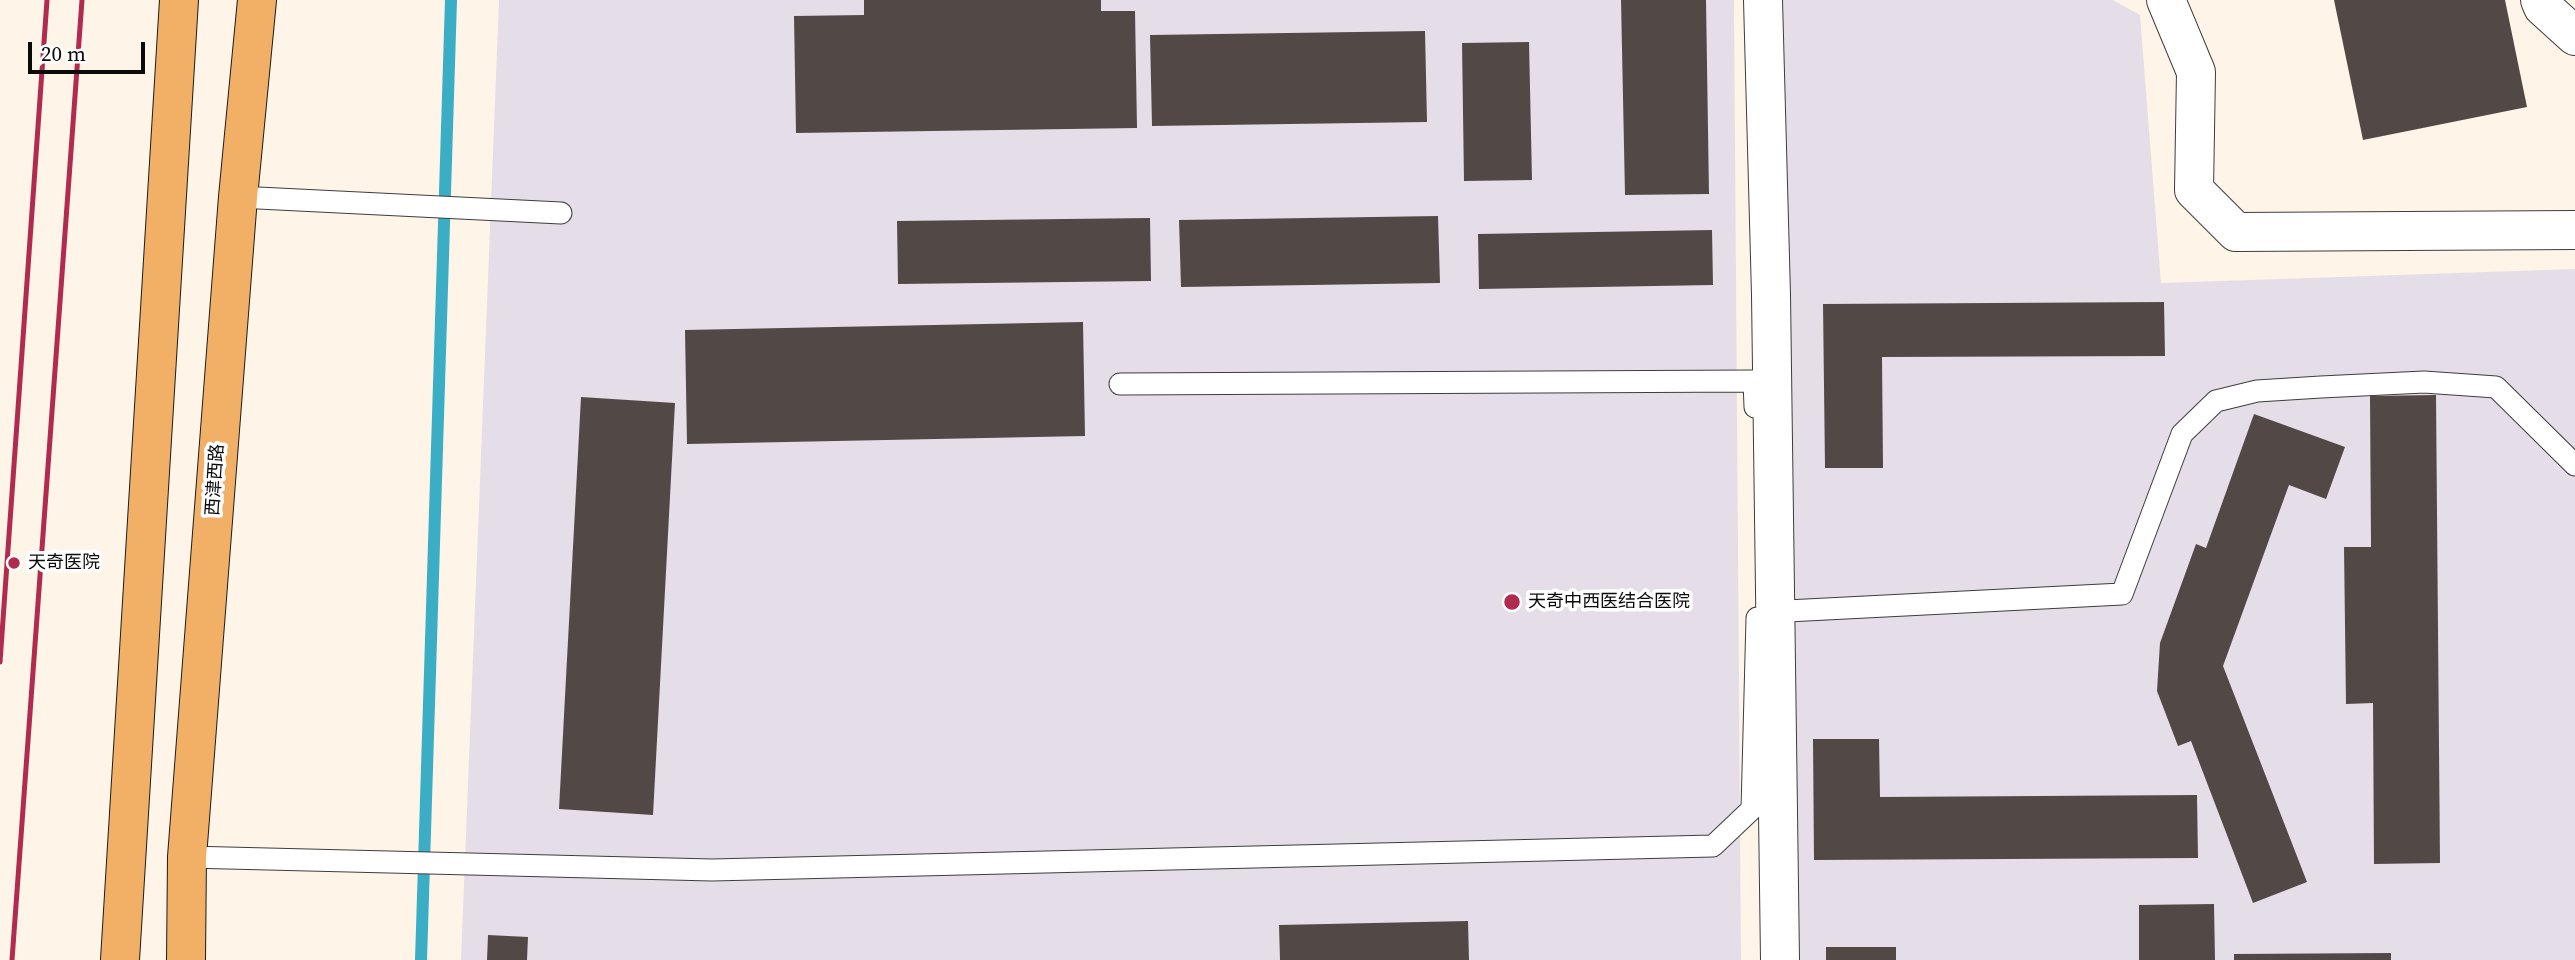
<!DOCTYPE html>
<html>
<head>
<meta charset="utf-8">
<style>
  body { margin:0 }
  #map { position:relative; width:2575px; height:960px; overflow:hidden; background:#fef5e8; font-family:"Source Serif 4",serif }
  canvas { display:block }
  .scale { position:absolute; left:28px; top:42px; width:117px; height:32px; box-sizing:border-box; border:4px solid #0a0a0a; border-top:0; padding-left:9px; font-size:21px; line-height:24px; white-space:nowrap; color:#0a0a0a; -webkit-text-stroke:5px #fff; paint-order:stroke }
</style>
</head>
<body>
<div id="map">
<canvas width="2575" height="960"></canvas>
<div class="scale">20 m</div>
</div>
<script>
const c = document.querySelector('canvas').getContext('2d');
c.lineJoin = 'round';
function fill(path, color) { c.fillStyle = color; c.fill(path, 'evenodd'); }
function trace(path, color, width, dash) { c.strokeStyle = color; c.lineWidth = width; c.lineCap = dash ? 'butt' : 'round'; c.setLineDash(dash || []); c.stroke(path); }
function drawText(font, color, halo, rows, align = 'center') {
  c.font = font + ' "Source Serif 4","Noto Sans SC",serif'; c.lineWidth = 7; c.setLineDash([]); c.textBaseline = 'middle'; c.strokeStyle = halo; c.fillStyle = color; for (const [text, x, y, turn = 0] of rows) {
    c.save(); c.translate(x, y); c.rotate((+turn || 0) * Math.PI / 180); c.textAlign = isNaN(turn) ? turn : align; if (halo) c.strokeText(text, 0, 0); c.fillText(text, 0, 0); c.restore();
  }
}
const industrial = new Path2D(`
  M499,0H1734L1741,960H461Z
  M1750,0H2113L2140,15L2161,283L2575,269V960H1786Z`);
const stream = new Path2D(`
  M421,960L451,0`);
const building = new Path2D(`
  M864,0H1101V11H1135L1137,128L796,133L794,16L864,15Z
  M1621,0H1706L1709,194L1625,195Z
  M2334,0H2505L2527,107L2363,140Z
  M1425,31L1427,122L1152,126L1150,35Z
  M1529,42L1532,180L1464,181L1462,43Z
  M1438,216L1440,283L1181,287L1179,220Z
  M1150,218L1151,281L898,284L897,221Z
  M1712,230L1713,285L1479,289L1478,234Z
  M2164,302L2165,356L1882,357L1883,468H1825L1823,304Z
  M1083,322L1085,436L687,444L685,330Z
  M2436,395L2440,863L2374,864L2373,703L2346,704L2344,547H2371L2370,396Z
  M581,397L675,403L653,815L559,809Z
  M2254,414L2345,447L2326,499L2289,485L2223,666L2307,882L2253,903L2191,741L2178,746L2157,691L2160,643L2196,544L2206,548Z
  M1813,739H1879L1880,797L2197,795L2198,858L1814,860Z
  M2214,904L2215,960H2139V905Z
  M1468,921L1469,960H1280L1279,925Z
  M488,935L528,937L527,960H487Z
  M1826,947H1896V960H1826Z
  M2391,953V960H2234V954Z`);
const lane = new Path2D(`
  M238,197L561,213
  M1120,384L1754,381L1755,407
  M1767,612L2122,594L2182,434L2216,401L2257,391L2321,387L2424,382L2496,387L2575,465
  M187,857L712,870L1713,846L1752,809L1757,618`);
const street = new Path2D(`
  M1763,0L1771,295L1780,960
  M2166,0L2196,72L2194,190L2236,232L2575,230
  M2540,0L2543,7L2575,36`);
const primary = new Path2D(`
  M120,960L179,0
  M186,960L187,857L238,197L257,0`);
const rail = new Path2D(`
  M0,662L47,0
  M12,960L82,0`);
const markers = [
  [14,563,7,"#b12b4f"],
  [1512,602,9,"#b12b4f"]
];
const streetNames = [
  ["西津西路",216,480,-86]
];
const poiNames = [
  ["天奇医院",28,563],
  ["天奇中西医结合医院",1528,602]
];
fill(industrial, '#e5dee9');
trace(stream, '#3badc5', 12);
fill(building, '#524947');
trace(lane, '#3d3d3d', 23);
trace(street, '#3d3d3d', 40);
trace(primary, '#1b1b1b', 40);
trace(lane, '#fff', 21);
trace(street, '#fff', 38);
trace(primary, '#f1b065', 38);
trace(rail, '#b12b4f', 5);
for (const [x, y, r, color] of markers) { const dot = new Path2D(); dot.arc(x, y, r, 0, 2 * Math.PI); c.fillStyle = color; c.fill(dot); trace(dot, '#fff', 2.5); }
drawText('18px', '#0a0a0a', '#fff', streetNames);
drawText('18px', '#0a0a0a', '#fff', poiNames, 'left');
</script>
</body>
</html>
